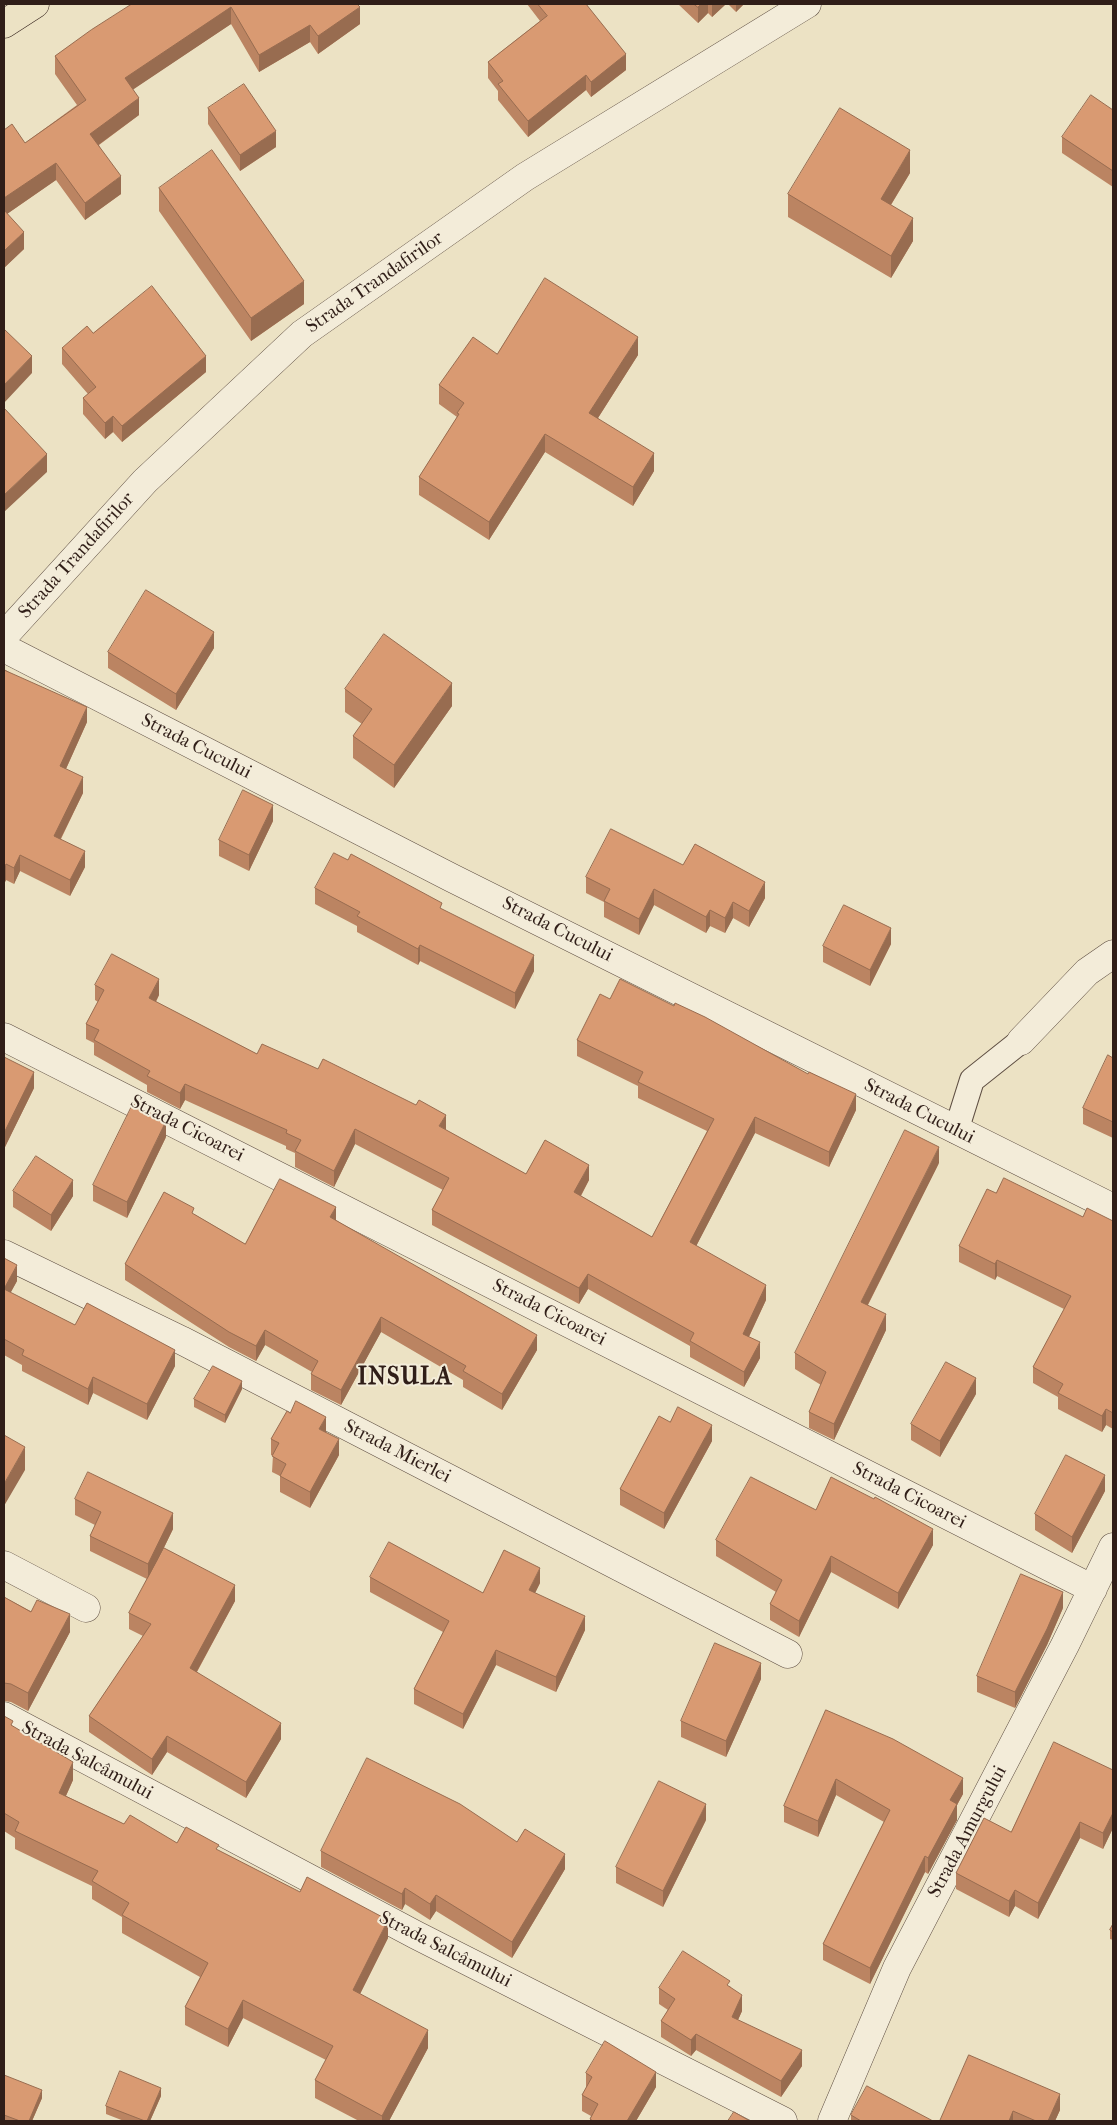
<!DOCTYPE html>
<html>
<head>
<meta charset="utf-8">
<style>
  body { margin:0 }
  #map { position:relative; width:1117px; height:2125px; overflow:hidden; background:#ece2c4; font-family:"IM FELL French Canon",serif }
  canvas { display:block }
  .frame { position:absolute; inset:0; border:5px solid #301e18; pointer-events:none }
</style>
</head>
<body>
<div id="map">
<canvas width="1117" height="2125"></canvas>
<div class="frame"></div>
</div>
<script>
const c = document.querySelector('canvas').getContext('2d');
c.lineJoin = 'round';
function trace(path, color, width, dash) { c.strokeStyle = color; c.lineWidth = width; c.lineCap = dash ? 'butt' : 'round'; c.setLineDash(dash || []); c.stroke(path); }
function fill(path, color) { c.fillStyle = color; c.fill(path, 'evenodd'); }
function drawText(font, color, halo, rows, align = 'center') {
  c.font = font + ' "IM FELL French Canon",serif'; c.lineWidth = 4; c.setLineDash([]); c.textBaseline = 'middle'; c.strokeStyle = halo; c.fillStyle = color; for (const [text, x, y, turn = 0] of rows) {
    c.save(); c.translate(x, y); c.rotate((+turn || 0) * Math.PI / 180); c.textAlign = isNaN(turn) ? turn : align; if (halo) c.strokeText(text, 0, 0); c.fillText(text, 0, 0); c.restore();
  }
}
const service = new Path2D(`
  M956,1131L972,1080L1021,1041`);
const minor = new Path2D(`
  M4,636L145,481L302,334L525,177L807,4
  M4,648L452,878L1113,1208
  M4,1037L1093,1589
  M1021,1041L1087,972L1113,954
  M4,1254L181,1340L788,1654
  M4,1565L86,1608
  M4,1716L416,1935L783,2121
  M832,2121L897,1968L1065,1645L1113,1547`);
const primary = new Path2D(`
  M4,24L35,4`);
const wall = new Path2D(`
  M132,4H357L360,24L318,54L310,42L259,72L231,24L133,89L139,115L99,145L121,194L85,220L56,180L7,214L24,249L4,268V130L25,143L77,105L55,74V56Z
  M527,4H586L626,70L591,97L586,90L528,137L498,100V91L488,78V62L540,21Z
  M678,4H726L712,17L708,13L698,23Z
  M728,4H744L736,12Z
  M208,108L276,147L240,171L208,124Z
  M1113,110V187L1062,153V137Z
  M910,173L891,205L913,241L891,278L788,217V194Z
  M159,188L304,304L251,341L159,211Z
  M93,333L206,372L122,442L113,432L105,439L83,414V398L88,394L62,364V348Z
  M497,354L638,355L598,418L654,471L633,506L545,452L489,540L419,495V477L457,417L439,404V385Z
  M214,648L176,710L108,668V652Z
  M4,669L87,722L66,769L83,793L61,839L85,867L70,896L20,871L14,884L6,880L4,884Z
  M345,689L452,706L394,788L353,758V736L362,724L345,712Z
  M273,821L249,871L219,856V840Z
  M683,865L765,898L749,927L733,918L725,933L710,926L706,933L654,905L639,935L604,917V902L586,893V877Z
  M315,888L442,909L534,971L515,1009L420,961L418,965L357,932V926L315,904Z
  M891,944L870,986L823,962V946Z
  M95,985L159,995L156,1002L257,1054L446,1130L526,1174L589,1180L581,1196L652,1237L707,1131L638,1098V1086L577,1056V1040L610,999L856,1110L829,1167L755,1133L696,1246L766,1300L749,1337L760,1358L744,1387L690,1357V1346L588,1289L579,1304L432,1225V1210L443,1190L355,1144L334,1187L295,1167V1153L286,1149V1146L185,1100L180,1109L147,1092V1085L94,1055V1043L86,1039V1024L98,1002L95,1000Z
  M4,1057L34,1088L5,1147H4Z
  M1113,1058V1138L1083,1124V1108Z
  M166,1137L127,1218L93,1201V1185Z
  M939,1163L868,1305L886,1330L834,1440L809,1428V1412L821,1385L795,1369V1353Z
  M13,1191L73,1196L51,1231L13,1207Z
  M996,1193L1083,1217L1113,1221V1429L1106,1425L1102,1432L1058,1409V1397L1033,1383V1367L1064,1309L997,1276L995,1280L959,1262V1246Z
  M194,1214L245,1244L336,1220L537,1350L502,1410L463,1387V1380L381,1332L341,1405L311,1390V1374L312,1372L265,1345L256,1361L229,1347L125,1280V1264Z
  M4,1258L17,1281L10,1293L75,1325L175,1366L147,1420L93,1393L88,1405L22,1371V1365L4,1355Z
  M242,1389L225,1423L194,1407V1399Z
  M976,1394L940,1457L911,1440V1424Z
  M670,1422L712,1441L664,1529L620,1505V1489Z
  M326,1432L339,1455L310,1508L280,1492V1476L272,1472L273,1455H271V1439Z
  M1105,1491L1072,1553L1035,1530V1514Z
  M75,1499L173,1529L158,1560L235,1601L197,1672L281,1739L246,1798L167,1752L152,1775L89,1732V1716L143,1636L129,1629V1613L147,1579L90,1551V1536L95,1525L75,1515Z
  M816,1510L933,1545L898,1609L831,1572L799,1637L770,1620V1604L776,1592L716,1556V1540Z
  M370,1577L483,1593L540,1583L535,1593L585,1630L556,1692L496,1665L463,1729L414,1704V1689L443,1632L370,1592Z
  M4,1597L70,1632L28,1711L11,1702L4,1701Z
  M1063,1608L1047,1645L1015,1708L977,1692V1676Z
  M1113,1653V1671H1112V1655Z
  M761,1679L726,1757L681,1737V1721Z
  M826,1710L963,1794L957,1805V1820L928,1874L925,1872L870,1984L823,1960V1944L884,1822L836,1795L818,1837L784,1822V1806Z
  M4,1716L13,1727L73,1780L66,1796L124,1824L177,1843L219,1851L388,1938L360,1994L428,2048L389,2121H359L315,2098V2080L326,2060L243,2018L228,2047L185,2025V2007L200,1977L122,1933V1917L92,1899V1886L15,1849V1838L4,1831Z
  M1113,1770V1828L1103,1849L1080,1838L1038,1919L1015,1906L1009,1917L956,1889V1873L1011,1832Z
  M706,1820L663,1907L616,1883V1867Z
  M517,1842L565,1869L512,1958L436,1911L430,1920L405,1904L402,1910L321,1867V1851Z
  M1113,1924V1940L1110,1939V1930Z
  M730,1986L742,2011L738,2020L802,2066L781,2097L696,2050L691,2056L661,2037V2021L668,2010L659,2004V1988Z
  M969,2055L1060,2110L1055,2121H940Z
  M586,2073L656,2087L636,2121H590V2119L591,2116L582,2111V2095L586,2088Z
  M4,2075L42,2098L32,2121H4Z
  M161,2096L150,2121H124L106,2114V2106Z
  M851,2115L933,2121H851Z`);
const shadedWall = new Path2D(`
  M701,4H708V13L698,23V7Z
  M712,4H726L712,17Z
  M736,4H744L736,12Z
  M231,7V24L125,95V78Z
  M360,7V24L318,54V36Z
  M310,25V42L259,72V55Z
  M626,54V70L591,97V82Z
  M586,75V90L528,137V121Z
  M139,98V115L90,151V134Z
  M276,131V147L240,171V155Z
  M910,150V173L881,221V199Z
  M56,163V180L4,216V198Z
  M121,176V194L85,220V203Z
  M913,218V241L891,278V256Z
  M24,232V249L4,268V251Z
  M304,281V304L251,341V318Z
  M638,337V355L589,432V413Z
  M32,356V373L4,403V385Z
  M206,356V372L122,442V426Z
  M113,416V432L105,439V423Z
  M545,434V452L489,540V522Z
  M654,453V471L633,506V487Z
  M47,454V472L4,512V495Z
  M214,632V648L176,710V694Z
  M452,683V706L394,788V765Z
  M87,707V722L60,782V766Z
  M83,777V793L54,852V836Z
  M273,805V821L249,871V855Z
  M85,851V867L70,896V880Z
  M20,855V871L14,884V868Z
  M6,864V880L4,884V868Z
  M765,882V898L749,927V911Z
  M654,889V905L639,935V919Z
  M733,902V918L725,933V918Z
  M710,910V926L706,933V917Z
  M891,928V944L870,986V970Z
  M420,945V961L418,965V949Z
  M534,955V971L515,1009V993Z
  M159,979V995L149,1014V998Z
  M34,1072V1088L5,1147V1131Z
  M185,1084V1100L180,1109V1093Z
  M856,1094V1110L829,1167V1152Z
  M446,1115V1130L439,1126Z
  M755,1117V1133L690,1258V1242Z
  M166,1121V1137L127,1218V1202Z
  M355,1129V1144L334,1187V1171Z
  M939,1147V1163L861,1318V1302Z
  M589,1165V1180L574,1208V1192Z
  M73,1180V1196L51,1231V1215Z
  M336,1207V1223L330,1217Z
  M997,1260V1276L995,1280V1264Z
  M17,1265V1281L4,1305V1289Z
  M588,1274V1289L579,1304V1288Z
  M766,1285V1300L743,1349V1334Z
  M886,1314V1330L834,1440V1424Z
  M381,1317V1332L341,1405V1390Z
  M265,1330V1345L256,1361V1346Z
  M537,1335V1350L502,1410V1394Z
  M760,1342V1358L744,1387V1372Z
  M175,1350V1366L147,1420V1404Z
  M93,1377V1393L88,1405V1389Z
  M976,1378V1394L940,1457V1441Z
  M242,1381V1389L225,1423V1415Z
  M1106,1409V1425L1102,1432V1416Z
  M326,1417V1433L319,1429Z
  M712,1425V1441L664,1529V1513Z
  M339,1439V1455L310,1508V1492Z
  M25,1447V1470L4,1506V1484Z
  M1105,1475V1491L1072,1553V1537Z
  M173,1513V1529L148,1580V1564Z
  M933,1529V1545L898,1609V1593Z
  M831,1556V1572L799,1637V1621Z
  M540,1568V1583L529,1605V1590Z
  M235,1585V1601L190,1684V1668Z
  M1063,1592V1608L1047,1645L1015,1708V1692Z
  M70,1614V1632L28,1711V1693Z
  M585,1616V1630L556,1692V1677Z
  M496,1650V1665L463,1729V1714Z
  M761,1663V1679L726,1757V1741Z
  M281,1723V1739L246,1798V1782Z
  M167,1736V1752L152,1775V1759Z
  M73,1762V1780L59,1811V1793Z
  M963,1778V1794L957,1805V1820L928,1874V1858L950,1800Z
  M836,1779V1795L818,1837V1821Z
  M706,1804V1820L663,1907V1891Z
  M1113,1813V1828L1103,1849V1833Z
  M1080,1822V1838L1038,1919V1903Z
  M565,1854V1869L512,1958V1942Z
  M925,1856V1872L870,1984V1968Z
  M405,1888V1904L402,1910V1894Z
  M1015,1890V1906L1009,1917V1901Z
  M436,1895V1911L430,1920V1904Z
  M388,1920V1938L353,2008V1990Z
  M742,1995V2011L732,2033V2017Z
  M243,2000V2018L228,2047V2029Z
  M428,2030V2048L389,2121H382V2116Z
  M696,2034V2050L691,2056V2040Z
  M802,2050V2066L781,2097V2081Z
  M656,2072V2087L636,2121H627Z
  M161,2088V2096L150,2121H147Z
  M42,2090V2098L32,2121H29Z
  M1060,2094V2110L1055,2121H1048Z
  M1013,2111V2121H1009Z`);
const building = new Path2D(`
  M132,4H357L360,7L318,36L310,25L259,55L231,7L125,78L139,98L90,134L121,176L85,203L56,163L4,198V130L12,124L25,143L86,100L55,56L91,30Z
  M538,4H586L626,54L591,82L586,75L528,121L498,84L503,81L488,62L547,16Z
  M694,4H701L698,7Z
  M244,84L276,131L240,155L208,108Z
  M1091,95L1113,110V171L1062,137Z
  M840,108L910,150L881,199L913,218L891,256L788,194Z
  M212,150L304,281L251,318L159,188Z
  M4,210L24,232L4,251Z
  M545,278L638,337L589,413L654,453L633,487L545,434L489,522L419,477L459,414L457,413L464,403L439,385L473,337L497,354Z
  M152,286L206,356L122,426L113,416L105,423L83,398L96,387L62,348L87,326L93,333Z
  M4,329L32,356L4,385Z
  M4,408L47,454L4,495Z
  M146,590L214,632L176,694L108,652Z
  M384,634L452,683L394,765L353,736L372,709L345,689Z
  M4,670L87,707L60,766L83,777L54,836L85,851L70,880L20,855L14,868L6,864L4,868Z
  M243,790L273,805L249,855L219,840Z
  M611,829L683,865L695,844L765,882L749,911L733,902L725,918L710,910L706,917L654,889L639,919L604,901L610,889L586,877Z
  M334,853L348,860L351,854L442,903L440,908L534,955L515,993L420,945L418,949L357,916L360,912L315,888Z
  M844,905L891,928L870,970L823,946Z
  M112,954L159,979L149,998L257,1054L262,1044L318,1069L323,1059L416,1105L419,1100L446,1115L439,1126L526,1174L545,1140L589,1165L574,1192L652,1237L714,1119L638,1082L643,1072L577,1040L600,994L610,999L620,979L674,1006L675,1003L705,1017L808,1074L809,1072L856,1094L829,1152L755,1117L690,1242L766,1285L743,1334L760,1342L744,1372L690,1341L694,1333L588,1274L579,1288L432,1210L449,1178L355,1129L334,1171L295,1151L301,1140L286,1133L287,1130L185,1084L180,1093L147,1076L150,1071L94,1040L99,1030L86,1024L104,990L95,985Z
  M1108,1055L1113,1058V1122L1083,1108Z
  M4,1057L34,1072L5,1131H4Z
  M133,1104L166,1121L127,1202L93,1185Z
  M905,1130L939,1147L861,1302L886,1314L834,1424L809,1412L826,1372L795,1353Z
  M36,1156L73,1180L51,1215L13,1191Z
  M1004,1178L1083,1217L1087,1208L1113,1221V1413L1106,1409L1102,1416L1058,1393L1063,1384L1033,1367L1071,1296L997,1260L995,1264L959,1246L987,1189L996,1193Z
  M280,1179L336,1207L330,1217L537,1335L502,1394L463,1371L466,1366L381,1317L341,1390L311,1374L318,1361L265,1330L256,1346L229,1332L125,1264L164,1192L194,1208L192,1213L245,1244Z
  M4,1258L17,1265L4,1289Z
  M4,1289L75,1325L87,1303L175,1350L147,1404L93,1377L88,1389L22,1355L24,1350L4,1339Z
  M946,1362L976,1378L940,1441L911,1424Z
  M213,1366L242,1381L225,1415L194,1399Z
  M296,1401L326,1417L319,1429L339,1439L310,1492L280,1476L286,1464L272,1456L279,1443L271,1439L287,1411L290,1413Z
  M678,1407L712,1425L664,1513L620,1489L659,1416L670,1422Z
  M4,1435L25,1447L4,1484Z
  M1066,1455L1105,1475L1072,1537L1035,1514Z
  M88,1472L173,1513L148,1564L90,1536L101,1512L75,1499Z
  M751,1477L816,1510L831,1477L874,1499L875,1497L933,1529L898,1593L831,1556L799,1621L770,1604L782,1580L716,1540Z
  M389,1542L483,1593L504,1550L540,1568L529,1590L585,1616L556,1677L496,1650L463,1714L414,1689L449,1621L370,1577Z
  M164,1548L235,1585L190,1668L281,1723L246,1782L167,1736L152,1759L89,1716L151,1624L129,1613Z
  M1021,1574L1063,1592L1047,1629L1015,1692L977,1676Z
  M4,1597L31,1612L37,1600L70,1614L28,1693L11,1684L4,1683Z
  M715,1643L761,1663L726,1741L681,1721Z
  M826,1710L893,1739L963,1778L950,1800L957,1804L928,1858L925,1856L870,1968L823,1944L890,1810L836,1779L818,1821L784,1806Z
  M4,1716L13,1721L11,1725L73,1762L59,1793L124,1824L130,1815L177,1843L186,1827L219,1845L216,1849L300,1892L307,1877L388,1920L353,1990L428,2030L382,2116L315,2080L333,2046L243,2000L228,2029L185,2007L208,1963L122,1915L129,1903L92,1881L98,1871L15,1831L19,1822L4,1813Z
  M1054,1742L1113,1770V1813L1103,1833L1080,1822L1038,1903L1015,1890L1009,1901L956,1873L984,1818L1011,1832Z
  M367,1758L460,1804L517,1842L525,1829L565,1854L512,1942L436,1895L430,1904L405,1888L402,1894L321,1851Z
  M659,1781L706,1804L663,1891L616,1867Z
  M1113,1924V1932L1110,1930Z
  M683,1951L730,1981L727,1985L742,1995L732,2017L802,2050L781,2081L696,2034L691,2040L661,2021L675,1999L659,1988Z
  M605,2041L656,2072L627,2121H593L590,2119L598,2104L582,2095L592,2077L586,2073Z
  M969,2055L1060,2094L1048,2121H1036L1013,2111L1009,2121H940Z
  M120,2071L161,2088L147,2121H145L106,2106Z
  M4,2075L42,2090L29,2121H20L4,2115Z
  M867,2086L933,2121H861L851,2115Z
  M734,2112L750,2121H728Z`);
const streetNames = [
  ["Strada Trandafirilor",375,283,-35],
  ["Strada Trandafirilor",77,556,-48],
  ["Strada Cucului",196,747,27],
  ["Strada Cucului",557,930,27],
  ["Strada Cucului",919,1112,27],
  ["Strada Cicoarei",187,1129,27],
  ["Strada Cicoarei",549,1313,27],
  ["Strada Mierlei",397,1452,27],
  ["Strada Cicoarei",909,1496,27],
  ["Strada Salcâmului",87,1761,28],
  ["Strada Amurgului",968,1832,-62],
  ["Strada Salcâmului",445,1950,27]
];
const districtNames = [
  ["INSULA",405,1378]
];
trace(service, '#5f4f43', 26);
trace(minor, '#5f4f43', 29);
trace(primary, '#301e18', 29);
trace(service, '#f3ecd9', 24);
trace(minor, '#f3ecd9', 28);
trace(primary, '#ece2c4', 28);
fill(wall, '#bb8462');
fill(shadedWall, '#986c50');
fill(building, '#d99a72');
trace(building, '#986c50', 1);
drawText('19px', '#301e18', '#f3ecd9', streetNames);
c.letterSpacing = '1px';
drawText('bold 24px', '#301e18', '#f3ecd9', districtNames);
c.letterSpacing = '0px';
</script>
</body>
</html>
